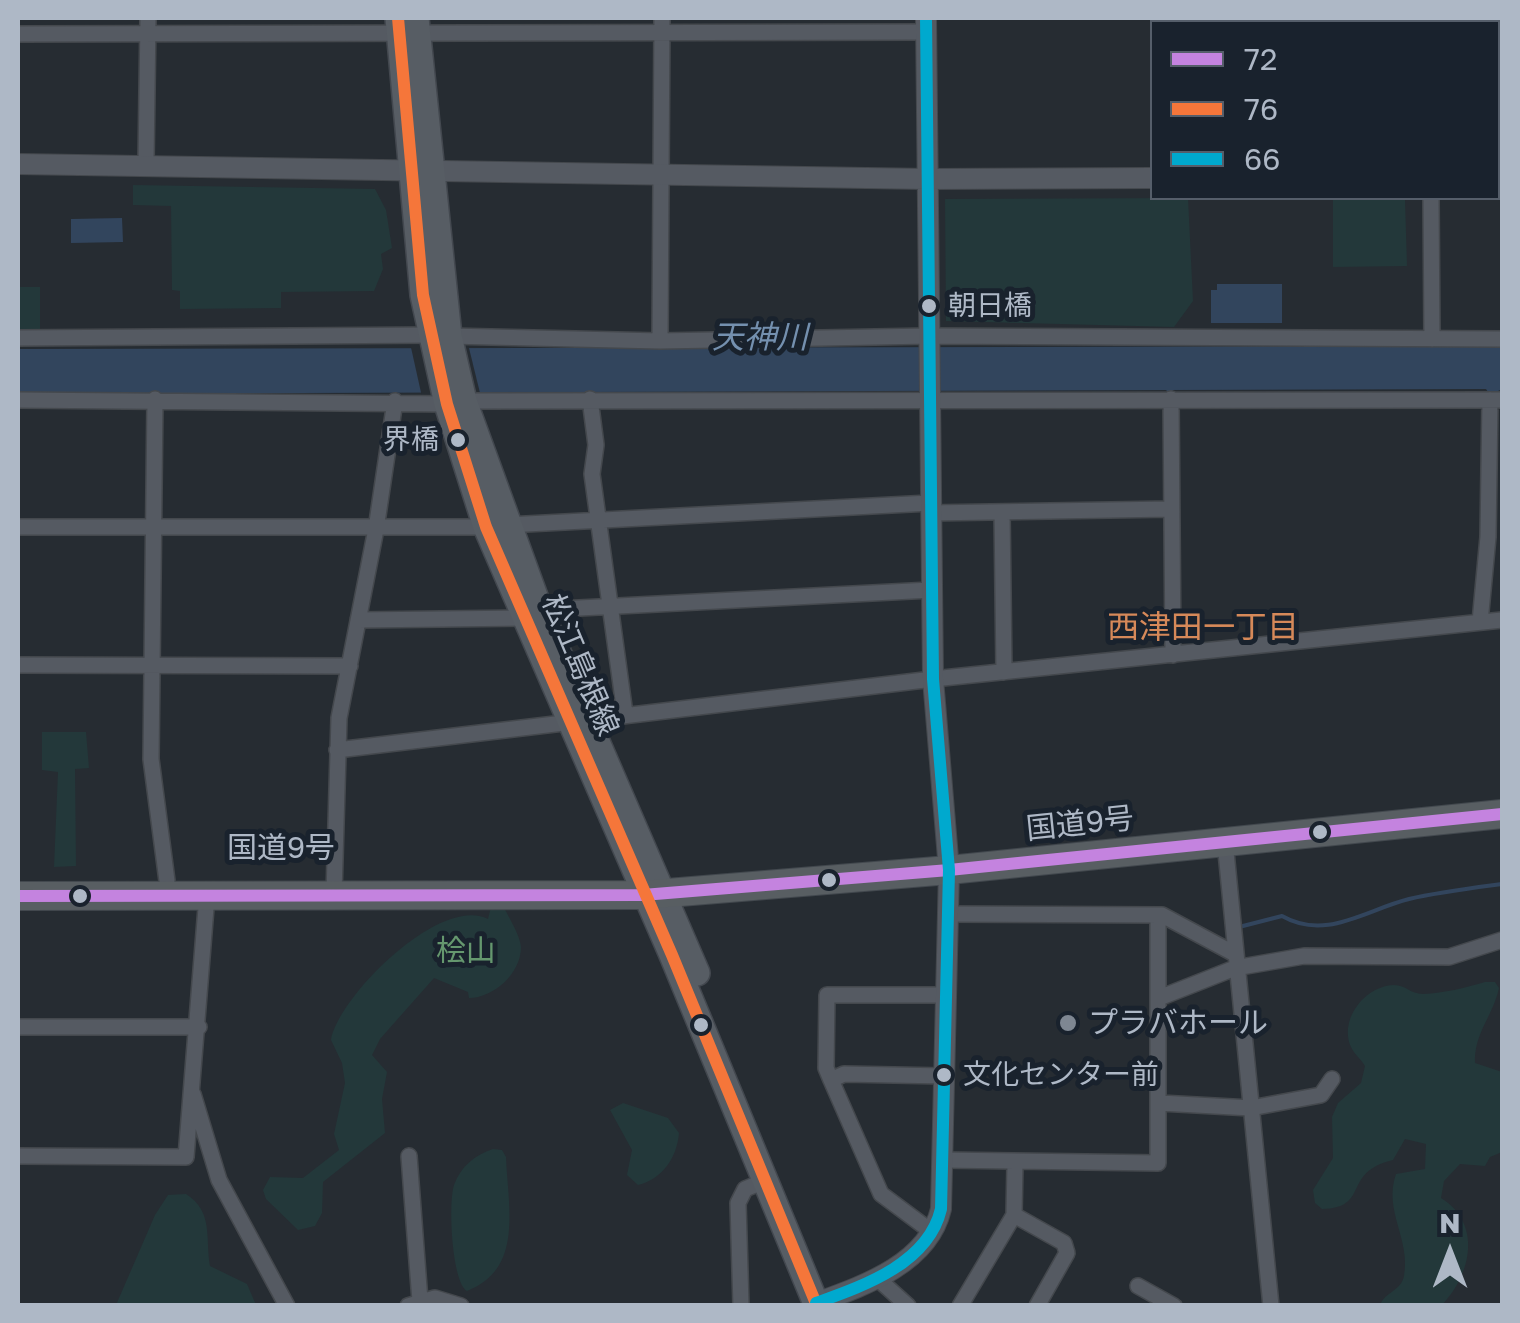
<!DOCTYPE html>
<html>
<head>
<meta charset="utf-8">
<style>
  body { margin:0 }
  #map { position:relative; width:1520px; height:1323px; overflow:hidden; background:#262c32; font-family:"Golos Text",sans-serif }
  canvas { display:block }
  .frame { position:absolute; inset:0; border:20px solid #aeb8c6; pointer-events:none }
  .legend { position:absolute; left:1150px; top:20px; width:350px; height:180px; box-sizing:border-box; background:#19222d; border:2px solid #555e6a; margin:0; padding:12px 18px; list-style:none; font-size:30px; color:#aeb8c6 }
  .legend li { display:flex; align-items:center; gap:20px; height:50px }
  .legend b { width:50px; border:2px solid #555e6a }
  .north { position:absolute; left:1400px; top:1203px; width:100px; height:100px; -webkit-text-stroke:8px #19222d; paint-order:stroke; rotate:0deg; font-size:28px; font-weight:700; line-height:40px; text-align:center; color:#aeb8c6 }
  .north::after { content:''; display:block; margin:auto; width:35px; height:45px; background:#aeb8c6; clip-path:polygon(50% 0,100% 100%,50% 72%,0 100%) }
</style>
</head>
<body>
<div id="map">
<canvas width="1520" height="1323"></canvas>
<div class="frame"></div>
<ul class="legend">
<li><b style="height:12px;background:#c483df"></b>72</li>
<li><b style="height:12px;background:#f5763a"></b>76</li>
<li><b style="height:12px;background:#00a9ce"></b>66</li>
</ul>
<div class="north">N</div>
</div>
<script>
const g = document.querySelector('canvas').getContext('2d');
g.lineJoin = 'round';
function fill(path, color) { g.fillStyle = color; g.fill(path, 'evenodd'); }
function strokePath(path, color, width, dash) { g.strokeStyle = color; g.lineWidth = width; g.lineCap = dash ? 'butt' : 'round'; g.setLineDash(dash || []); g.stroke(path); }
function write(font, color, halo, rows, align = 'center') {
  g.font = font + ' "Golos Text","Noto Sans JP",sans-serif'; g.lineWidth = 10; g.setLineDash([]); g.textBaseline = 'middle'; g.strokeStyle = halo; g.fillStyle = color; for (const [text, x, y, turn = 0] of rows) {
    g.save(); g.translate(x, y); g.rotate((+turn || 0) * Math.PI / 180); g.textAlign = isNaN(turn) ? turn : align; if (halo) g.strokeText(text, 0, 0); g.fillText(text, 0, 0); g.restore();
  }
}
fill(new Path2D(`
  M133,185L375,189L386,210L392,248L381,254L383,269L374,291L281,292V308L180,309V291L172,290L171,206L133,205Z
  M1188,198L1193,301L1174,327L946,321L945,199Z
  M1333,200H1405L1407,266L1333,267Z
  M18,287H40V332H18Z
  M42,732H86L89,768L75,769L76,866L54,867L58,772L42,770Z
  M492,903H502C507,915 520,934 521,947C521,974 493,998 469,998L468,992L434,978L380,1039L372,1055L387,1072L382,1099L385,1133L323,1182L322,1213L315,1226L298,1230L266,1199L263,1190L270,1177L303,1178L339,1150L334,1134L345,1083L342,1063L331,1040C339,996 440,895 488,919Z
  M1485,982H1495L1499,988C1493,1016 1474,1033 1475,1063L1502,1072V1152L1490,1157L1485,1166L1460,1164L1444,1181L1441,1198C1482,1223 1472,1274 1442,1305H1380C1385,1292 1401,1291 1404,1276C1411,1239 1383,1211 1396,1174L1425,1169L1426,1144L1405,1139L1393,1160C1341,1172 1371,1208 1322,1209L1315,1203L1313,1190L1333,1158L1332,1117L1338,1103L1361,1083L1365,1066C1361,1059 1354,1054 1351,1047C1339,1019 1365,986 1394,985C1406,985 1410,994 1423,994C1445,993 1464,988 1485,982Z
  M623,1103L668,1118L679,1133C677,1157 663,1179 638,1185L627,1175L632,1150L610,1110Z
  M493,1149L502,1150L506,1157C508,1208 524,1269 467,1291C452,1282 448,1204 454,1185C461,1166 475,1155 493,1149Z
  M186,1194C214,1212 205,1238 210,1266L247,1284L256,1305H116L155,1215L168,1195Z`), '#23383a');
fill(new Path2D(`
  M122,218L123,242L71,243V219Z
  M1217,284H1282V323H1211V290H1217Z
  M1502,346V389L1490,395L1486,389L1173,390L1170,394L1166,390L18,394V349Z`), '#32455d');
fill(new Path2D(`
  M410,343L468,344L481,397H422Z`), '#262c32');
strokePath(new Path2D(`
  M1239,927L1282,916C1326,941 1365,910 1409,899C1439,892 1472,888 1502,884`), '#32455d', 4);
const minor = new Path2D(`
  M1432,18V22
  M1498,32H1502
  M18,34L926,32
  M146,162L148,18
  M1431,198L1432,339
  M449,336L660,341L929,336L1502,339
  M18,338L431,335
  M660,341L662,18
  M155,399L151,759L167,881
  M590,399L596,445L592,474L625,714
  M1171,399L1173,655
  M18,400L447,404
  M464,401L1502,400
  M1002,512L1004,672
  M930,513L1170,509
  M507,525L930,503
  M18,527H486
  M540,610L931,590
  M358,620L525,618
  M1480,622L1488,537L1490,400
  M18,665L350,666
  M337,750L933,679L1502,620
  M1225,842L1271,1306
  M334,894L339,718L376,529L395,401
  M948,914L1162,915L1233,953
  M1159,998L1235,968L1304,956L1449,957L1502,940
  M18,1027H199
  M831,1080L826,1068L827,995H946
  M193,1094L219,1180L287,1306
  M1160,1103L1251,1108L1321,1095L1332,1079
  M18,1156L186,1157L207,895
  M409,1156L420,1301
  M943,1160L1158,1163V915
  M1014,1215L1064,1243L1067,1253L1037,1306
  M932,1232L881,1194L831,1080L844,1074L944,1076
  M877,1278L908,1306
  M1138,1286L1174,1306
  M408,1306L435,1298L461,1306
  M741,1306L738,1203L745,1189L767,1180
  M960,1306L1014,1215L1015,1164`);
const tertiary = new Path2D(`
  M18,164L927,179L1152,178
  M1498,180H1502
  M816,1303C863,1286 928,1264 941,1209L949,870L933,679L926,18`);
const primary = new Path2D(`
  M398,18L423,295L447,404L486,527L672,955L817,1306
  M416,18L449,336L464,401L540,610L697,973`);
const trunk = new Path2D(`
  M18,896L643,895L949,870L1502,814`);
strokePath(minor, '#44484d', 18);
strokePath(tertiary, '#44484d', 22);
strokePath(primary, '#43484f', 28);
strokePath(trunk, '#42484e', 30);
strokePath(minor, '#555a62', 15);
strokePath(tertiary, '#555a62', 20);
strokePath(primary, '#575d64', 25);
strokePath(trunk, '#585e62', 28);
strokePath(new Path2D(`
  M18,896L643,895L949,870L1502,814`), '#c483df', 12);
strokePath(new Path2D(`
  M398,18L423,295L447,404L486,527L672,955L817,1306`), '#f5763a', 12);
strokePath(new Path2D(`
  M816,1303C863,1286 928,1264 941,1209L949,870L933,679L926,18`), '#00a9ce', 12);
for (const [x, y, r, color] of [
  [929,306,9,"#aeb8c6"],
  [458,440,9,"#aeb8c6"],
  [1320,832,9,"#aeb8c6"],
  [829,880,9,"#aeb8c6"],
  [80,896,9,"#aeb8c6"],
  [1068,1023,10,"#7e8792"],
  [701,1025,9,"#aeb8c6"],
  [944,1075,9,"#aeb8c6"]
]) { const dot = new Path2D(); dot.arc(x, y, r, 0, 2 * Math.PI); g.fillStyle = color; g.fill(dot); strokePath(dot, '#19222d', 4); }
write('28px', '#aeb8c6', '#19222d', [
  ["朝日橋",948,306],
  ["界橋",439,440,"right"],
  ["文化センター前",963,1075]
], 'left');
write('30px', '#aeb8c6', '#19222d', [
  ["松江島根線",580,665,67],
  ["国道9号",1080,824,-6],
  ["国道9号",281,848]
]);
write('30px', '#65976e', '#19222d', [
  ["桧山",466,951]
]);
write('30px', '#aeb8c6', '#19222d', [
  ["プラバホール",1088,1023]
], 'left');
write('italic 32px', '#7490af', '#19222d', [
  ["天神川",760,338]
]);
write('32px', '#d68959', '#19222d', [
  ["西津田一丁目",1203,628]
]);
</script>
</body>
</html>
